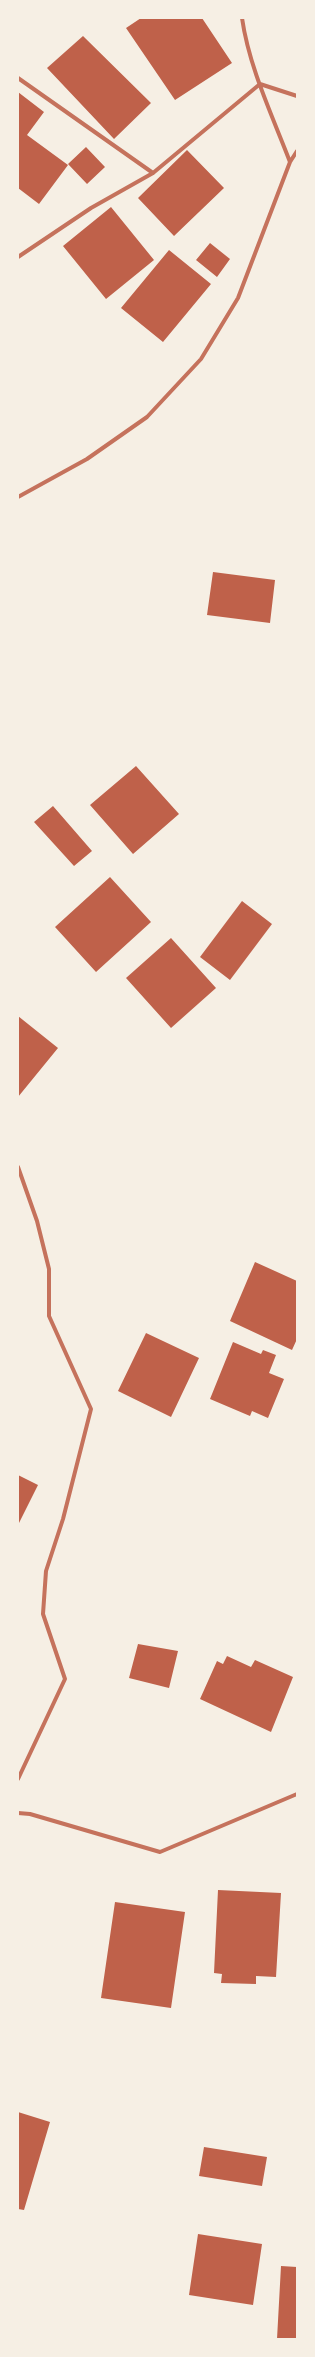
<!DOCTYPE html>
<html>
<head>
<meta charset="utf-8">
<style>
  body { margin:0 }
  #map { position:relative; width:315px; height:2357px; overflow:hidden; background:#f6efe4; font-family:Quicksand,sans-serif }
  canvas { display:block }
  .frame { position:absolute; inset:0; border:19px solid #f6efe4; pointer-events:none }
</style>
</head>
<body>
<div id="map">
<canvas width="315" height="2357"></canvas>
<div class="frame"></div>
</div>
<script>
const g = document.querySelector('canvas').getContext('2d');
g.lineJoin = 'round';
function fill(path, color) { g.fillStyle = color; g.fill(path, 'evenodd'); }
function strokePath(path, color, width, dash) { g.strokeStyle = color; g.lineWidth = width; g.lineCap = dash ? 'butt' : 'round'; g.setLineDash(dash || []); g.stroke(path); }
fill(new Path2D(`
  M141,18H202L232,63L175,100L126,28Z
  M83,36L151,103L114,139L47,68Z
  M18,92L44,112L27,135L68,165L39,204L18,188Z
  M86,147L105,167L87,184L68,164Z
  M187,150L224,188L174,236L138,198Z
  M111,207L154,260L106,299L63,246Z
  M210,243L230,259L217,277L196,260Z
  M169,250L211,284L163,342L121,308Z
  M213,572L275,580L270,623L207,615Z
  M136,766L179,814L133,854L90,805Z
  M53,806L92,851L74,866L34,822Z
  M110,877L151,922L96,972L55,927Z
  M242,901L272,924L230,980L200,957Z
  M171,938L216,988L171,1028L126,978Z
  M18,1016L58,1048L18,1097Z
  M255,1262L297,1281V1339L292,1350L230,1321Z
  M146,1333L199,1358L171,1417L118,1391Z
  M233,1342L261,1354L263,1350L276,1355L269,1373L284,1379L268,1418L252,1411L250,1416L210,1399Z
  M18,1475L38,1485L18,1525Z
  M138,1644L178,1651L169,1688L129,1678Z
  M227,1656L251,1667L255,1660L293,1677L271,1732L200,1699L217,1661L223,1664Z
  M218,1890L281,1893L276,1977L256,1976V1984L221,1983L222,1974L214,1973Z
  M115,1902L185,1912L171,2008L101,1998Z
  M18,2112L50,2122L24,2210L18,2209Z
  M204,2147L267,2157L262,2186L199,2176Z
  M198,2234L262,2244L253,2305L189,2295Z
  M281,2266L297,2267V2339H277Z`), '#bf614a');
strokePath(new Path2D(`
  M242,18C249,67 272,115 290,162
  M18,78L153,173
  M18,257L91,208L153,173L260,84L297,96
  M18,497L87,459L147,417L201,359L238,298L290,162L297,151
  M18,1167L37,1221L49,1269V1316L91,1409L63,1519L46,1571L43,1614L65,1679L18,1779
  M18,1813L30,1814L160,1852L297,1794`), '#c5725c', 4);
</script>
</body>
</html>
